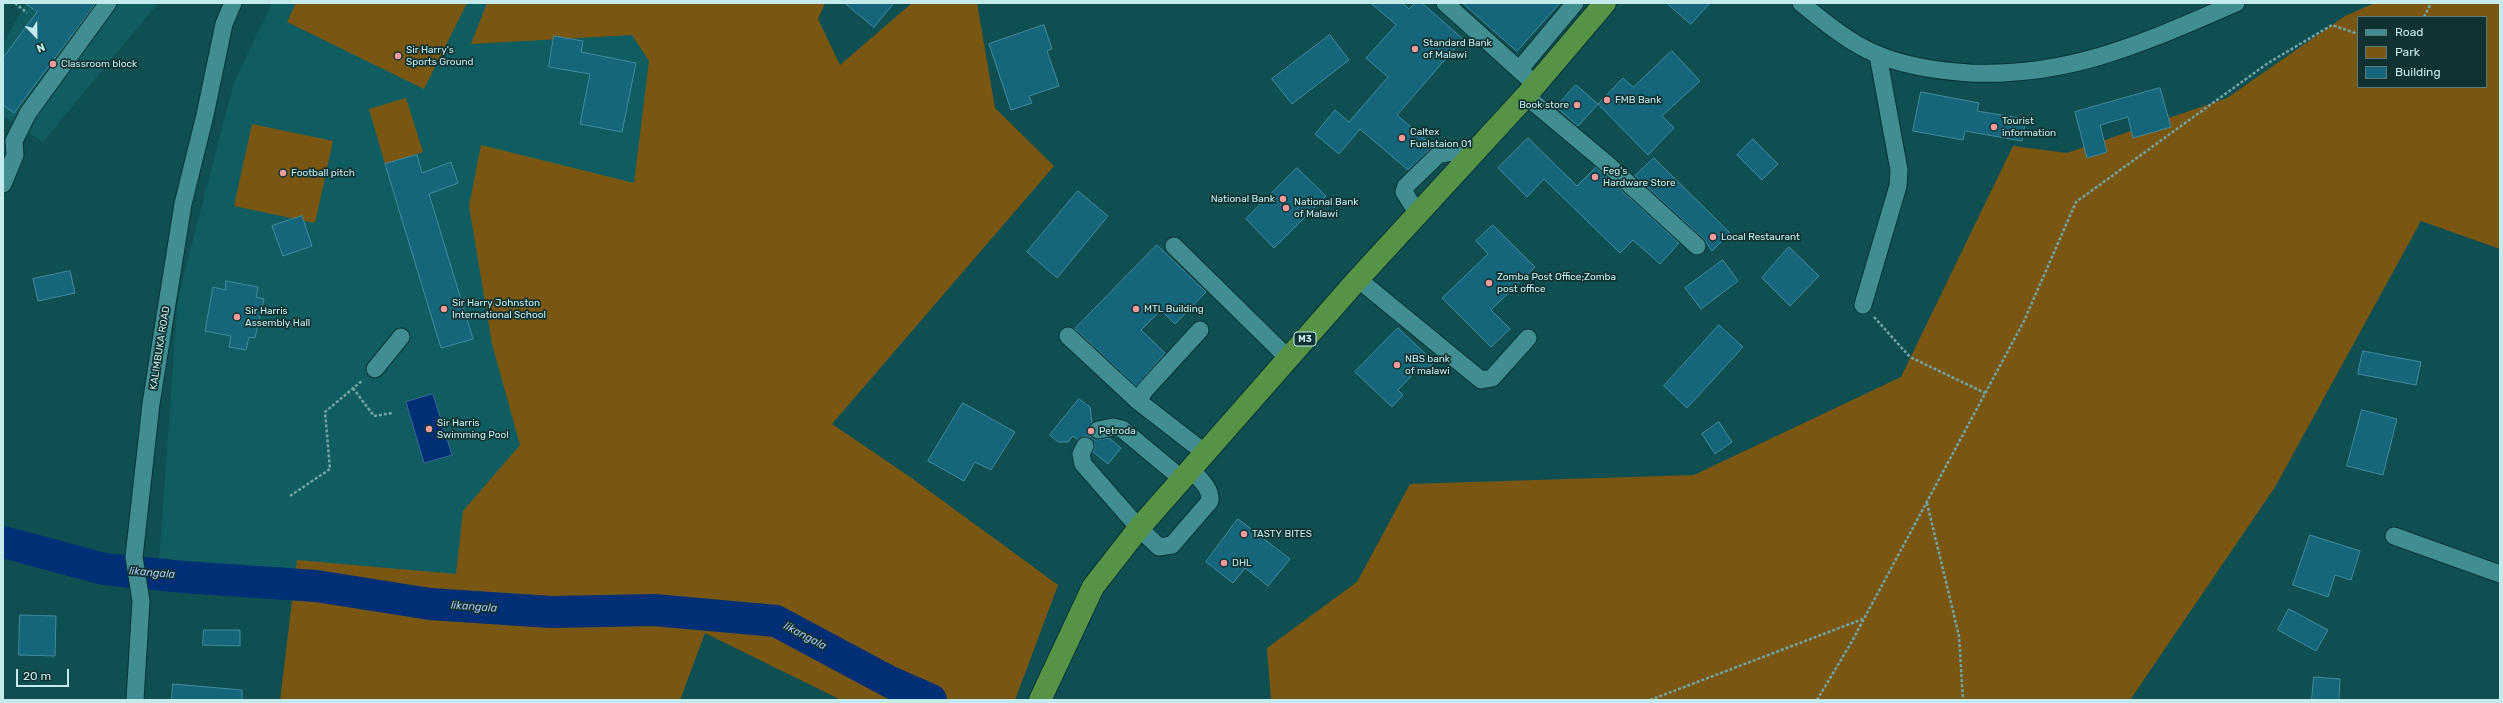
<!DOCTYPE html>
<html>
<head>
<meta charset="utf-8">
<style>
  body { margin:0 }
  #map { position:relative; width:2503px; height:703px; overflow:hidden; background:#0f4f52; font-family:Rubik,sans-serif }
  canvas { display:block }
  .frame { position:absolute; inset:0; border:4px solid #c5eaeb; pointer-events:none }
  .legend { position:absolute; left:2357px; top:16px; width:130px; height:72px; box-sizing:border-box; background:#113233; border:1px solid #597c7d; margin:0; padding:5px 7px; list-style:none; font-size:12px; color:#c5eaeb }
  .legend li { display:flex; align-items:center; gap:8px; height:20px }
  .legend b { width:20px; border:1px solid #597c7d }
  .north { position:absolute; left:16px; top:16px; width:40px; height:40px; -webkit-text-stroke:3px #113233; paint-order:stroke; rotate:158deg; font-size:11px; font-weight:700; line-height:16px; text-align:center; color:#c5eaeb }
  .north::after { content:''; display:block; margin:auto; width:14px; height:18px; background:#c5eaeb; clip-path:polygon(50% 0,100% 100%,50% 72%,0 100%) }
  .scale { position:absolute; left:16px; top:669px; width:53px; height:18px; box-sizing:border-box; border:2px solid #c5eaeb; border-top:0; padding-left:5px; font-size:12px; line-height:14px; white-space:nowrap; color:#c5eaeb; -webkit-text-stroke:3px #113233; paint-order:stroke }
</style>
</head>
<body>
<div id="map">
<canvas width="2503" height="703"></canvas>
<div class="frame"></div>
<ul class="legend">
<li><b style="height:5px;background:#408e91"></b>Road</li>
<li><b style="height:11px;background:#795712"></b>Park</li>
<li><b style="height:11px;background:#15667b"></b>Building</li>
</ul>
<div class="north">N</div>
<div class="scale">20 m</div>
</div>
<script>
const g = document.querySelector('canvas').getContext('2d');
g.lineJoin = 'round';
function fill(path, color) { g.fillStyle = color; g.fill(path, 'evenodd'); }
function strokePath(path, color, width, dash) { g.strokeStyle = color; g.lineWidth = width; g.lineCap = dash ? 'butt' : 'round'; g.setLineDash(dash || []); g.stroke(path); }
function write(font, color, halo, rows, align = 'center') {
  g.font = font + ' Rubik,sans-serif'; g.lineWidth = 3.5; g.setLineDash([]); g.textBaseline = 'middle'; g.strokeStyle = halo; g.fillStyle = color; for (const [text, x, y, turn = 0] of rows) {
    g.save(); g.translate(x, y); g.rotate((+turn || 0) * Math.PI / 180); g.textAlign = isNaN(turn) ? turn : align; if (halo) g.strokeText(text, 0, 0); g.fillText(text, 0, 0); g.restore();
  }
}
fill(new Path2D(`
  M26,3H158L43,142L3,116V44Z
  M272,3H756L600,601L435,589L159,561L178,298L234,82Z`), '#0f5d60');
fill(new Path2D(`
  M296,3H467L424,89L287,22Z
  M487,3H825L818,19L840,65L912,3H977L995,108L1054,166L832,424L913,479L1058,585L1015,700H841L705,633L680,700H280L297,560L456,574L463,511L520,445L492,344L469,206L481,145L634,183L649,61L632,35L471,44Z
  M2375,3H2500V249L2421,221L2275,487L2130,700H1271L1267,648L1357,582L1410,484L1694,475L1901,377L2013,146L2067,153L2227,98L2345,16ZM2358,17H2486V87H2358Z
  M406,98L423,152L385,164L369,109Z
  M252,124L333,141L315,223L234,206Z`), '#795712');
const water = new Path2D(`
  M433,394L452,455L424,463L406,402Z`);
fill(water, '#002f76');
strokePath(water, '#3b6799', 1);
strokePath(new Path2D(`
  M3,542L104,569L184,577L316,586L430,604L551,612L654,610L776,621L890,682L931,700`), '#002f76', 32);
const building = new Path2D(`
  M25,3H96L14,113L3,105V58L37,12Z
  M845,3H894L874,27Z
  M1371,3H1402L1409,9L1415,3H1422L1463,39L1397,115L1433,146L1408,170L1360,129L1339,154L1315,134L1335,110L1349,122L1388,77L1366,58L1396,25Z
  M1463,3H1560L1517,51Z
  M1667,3H1710L1691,24Z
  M1044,25L1052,49L1047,51L1059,86L1029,96L1032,103L1011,110L989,44Z
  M1330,35L1349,60L1292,104L1272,79Z
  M554,36L583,41L581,52L636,63L622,132L580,124L590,74L549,67Z
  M1672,51L1700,81L1662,116L1674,128L1648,155L1598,104L1623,78L1633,87Z
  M1576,85L1598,104L1578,126L1556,107Z
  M2160,88L2171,127L2133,138L2128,117L2100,125L2107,152L2087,158L2075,112Z
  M1921,92L1979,103L1977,111L2026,119L2022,141L1965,131L1963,140L1913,131Z
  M1528,138L1577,186L1596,167L1679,243L1660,264L1633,240L1620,253L1544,179L1527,197L1498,168Z
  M1753,139L1778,164L1762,180L1737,155Z
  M417,155L422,173L451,162L458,183L429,194L473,339L441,348L385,164Z
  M1654,158L1730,233L1712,251L1704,239L1635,176Z
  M1297,168L1326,196L1274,248L1246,219Z
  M1078,191L1108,216L1057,278L1027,252Z
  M302,216L312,246L283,256L272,226Z
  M1493,225L1535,267L1491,310L1510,329L1491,347L1442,298L1488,254L1476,241Z
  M1157,245L1206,292L1175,324L1161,310L1141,330L1165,353L1136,386L1075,329Z
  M1789,247L1819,276L1790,306L1762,278Z
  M1723,260L1738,281L1701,309L1685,288Z
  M70,271L75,293L38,301L33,279Z
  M226,281L258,287L256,297L264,299L255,338L249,337L246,350L229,347L231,336L205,331L213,287L225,290Z
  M1719,325L1743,347L1687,408L1664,386Z
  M1398,328L1434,362L1424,372L1420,367L1398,390L1403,395L1392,407L1355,372Z
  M2363,351L2421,362L2416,385L2358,374Z
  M1079,399L1090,407L1092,422L1088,432L1090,436L1095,440L1109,438L1121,448L1108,464L1093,452L1095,445L1089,437L1084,436L1078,440L1073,436L1068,442H1058L1050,435Z
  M963,403L1015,432L991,470L975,462L964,481L928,461Z
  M2362,410L2397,419L2383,475L2347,466Z
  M1719,422L1732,442L1715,454L1702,434Z
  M1238,519L1290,559L1268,586L1245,568L1233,583L1206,562Z
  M2310,535L2360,551L2351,580L2335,575L2328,597L2293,585Z
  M2289,609L2328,630L2316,651L2278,630Z
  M20,615L56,616L55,656L19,655Z
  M204,630H240V646L203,645Z
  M2314,677L2340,679L2339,700H2312Z
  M173,684L242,690V700H172Z`);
fill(building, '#15667b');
strokePath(building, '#448a9e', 1);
const minor = new Path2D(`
  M1445,3L1536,85
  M1801,3C1823,21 1852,45 1879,55C1908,67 1939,71 1970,73C2072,77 2145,42 2236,3
  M1519,70L1575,3
  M1526,96L1606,163L1697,246
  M3,184L15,155L14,141L28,113L108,3
  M1418,214L1404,192L1406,186L1438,155L1452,152L1470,159
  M1174,246L1288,358
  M1358,279L1481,380L1492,378L1528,338
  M1863,305L1898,186L1899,170L1878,55
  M1068,336L1138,401L1205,453
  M375,369L401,337
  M1138,401L1145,390L1200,330
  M1098,430L1113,427L1122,429L1182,479
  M1085,446L1081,454L1083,464L1139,528L1159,547L1172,545L1210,501C1211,487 1199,479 1191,469
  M2394,536L2500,574
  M135,700L141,601L134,557L151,404L183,204L205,115L224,24L233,3`);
const highway = new Path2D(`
  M1040,700L1093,587L1139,528L1358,279L1526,96L1605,3`);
strokePath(minor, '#063335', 19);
strokePath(highway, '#063335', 24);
strokePath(new Path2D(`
  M15,3L27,13
  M2424,17L2431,3
  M1874,317L1910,357L1985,393
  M353,388L374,416L392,413
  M290,496L330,469L325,412L363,380
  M1927,503L1959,636L1963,700
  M1650,700L1863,619
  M1817,700L1851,643L2024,321L2076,202L2268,63L2332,25L2358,34`), '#72a4a5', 2.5, [3, 2]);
strokePath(minor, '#408e91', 17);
strokePath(highway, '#569346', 22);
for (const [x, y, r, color] of [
  [1415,49,4,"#f59b9c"],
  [398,56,4,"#f59b9c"],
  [53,64,4,"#f59b9c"],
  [1607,100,4,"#f59b9c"],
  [1577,105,4,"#f59b9c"],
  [1994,127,4,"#f59b9c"],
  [1402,138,4,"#f59b9c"],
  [283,173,4,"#f59b9c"],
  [1595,177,4,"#f59b9c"],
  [1283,199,4,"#f59b9c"],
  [1286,208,4,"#f59b9c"],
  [1713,237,4,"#f59b9c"],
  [1489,283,4,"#f59b9c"],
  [444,309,4,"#f59b9c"],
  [1136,309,4,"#f59b9c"],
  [237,317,4,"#f59b9c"],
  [1397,365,4,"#f59b9c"],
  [429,429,4,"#f59b9c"],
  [1091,431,4,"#f59b9c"],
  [1244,534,4,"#f59b9c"],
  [1224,563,4,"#f59b9c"]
]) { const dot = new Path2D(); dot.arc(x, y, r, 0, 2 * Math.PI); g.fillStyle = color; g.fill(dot); strokePath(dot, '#113233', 1.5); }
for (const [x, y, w] of [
  [1305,339,22]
]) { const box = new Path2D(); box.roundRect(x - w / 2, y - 7, w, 14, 3); g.fillStyle = '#113233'; g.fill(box); strokePath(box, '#c5eaeb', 1); }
write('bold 9px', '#c5eaeb', null, [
  ["M3",1305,339]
]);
write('10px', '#c5eaeb', '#113233', [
  ["Standard Bank",1423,43],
  ["of Malawi",1423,55],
  ["Sir Harry's",406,50],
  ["Sports Ground",406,62],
  ["Classroom block",61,64],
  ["FMB Bank",1615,100],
  ["Book store",1569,105,"right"],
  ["Tourist",2002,121],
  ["information",2002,133],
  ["Caltex",1410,132],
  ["Fuelstaion 01",1410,144],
  ["Feg's",1603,171],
  ["Hardware Store",1603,183],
  ["Football pitch",291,173],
  ["National Bank",1275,199,"right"],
  ["National Bank",1294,202],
  ["of Malawi",1294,214],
  ["Local Restaurant",1721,237],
  ["Zomba Post Office;Zomba",1497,277],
  ["post office",1497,289],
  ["Sir Harry Johnston",452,303],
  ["International School",452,315],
  ["MTL Building",1144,309],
  ["Sir Harris",245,311],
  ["Assembly Hall",245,323],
  ["NBS bank",1405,359],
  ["of malawi",1405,371],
  ["Sir Harris",437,423],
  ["Swimming Pool",437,435],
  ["Petroda",1099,431],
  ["TASTY BITES",1252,534],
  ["DHL",1232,563]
], 'left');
write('10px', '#c5eaeb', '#113233', [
  ["KALIMBUKA ROAD",160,348,-81]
]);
write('italic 11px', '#acc6ef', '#113233', [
  ["likangala",152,573,5],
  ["likangala",474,607,4],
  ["likangala",805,636,28]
]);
</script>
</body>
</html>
